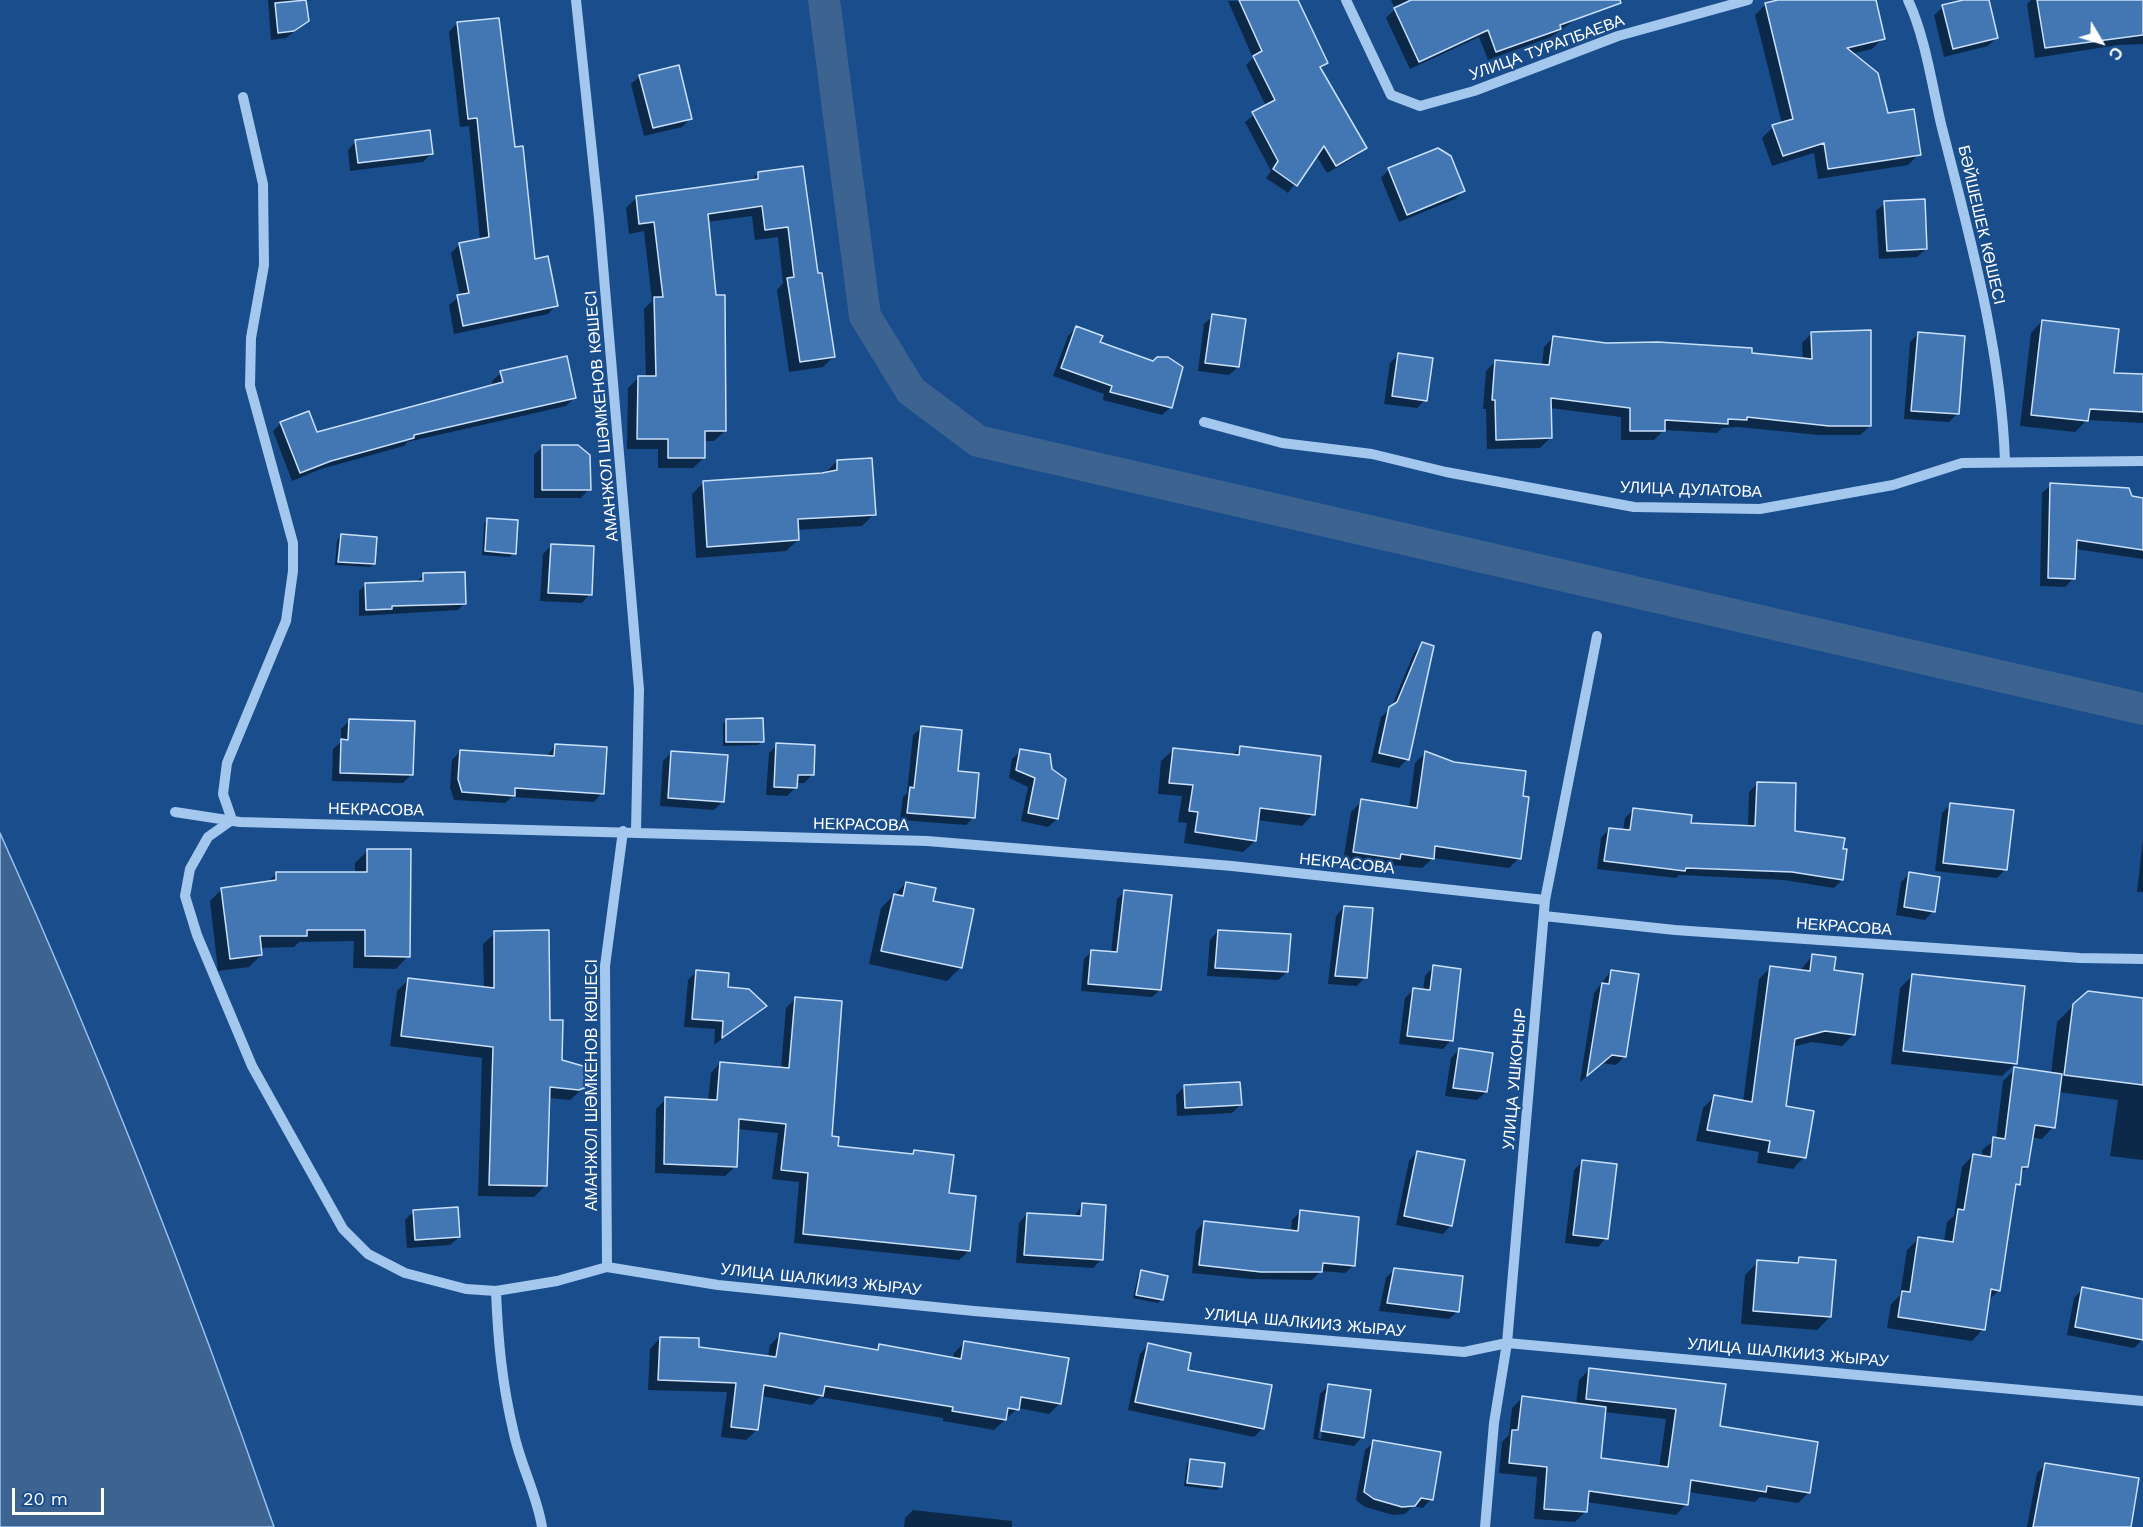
<!DOCTYPE html>
<html>
<head>
<meta charset="utf-8">
<style>
  body { margin:0 }
  #map { position:relative; width:2143px; height:1527px; overflow:hidden; background:#194d8c; font-family:"Work Sans",sans-serif }
  canvas { display:block }
  .north { position:absolute; left:2071px; top:12px; width:60px; height:60px; -webkit-text-stroke:4px #194d8c; paint-order:stroke; rotate:128deg; font-size:16px; font-weight:700; line-height:24px; text-align:center; color:#fff }
  .north::after { content:''; display:block; margin:auto; width:21px; height:27px; background:#fff; clip-path:polygon(50% 0,100% 100%,50% 72%,0 100%) }
  .scale { position:absolute; left:12px; top:1488px; width:92px; height:27px; box-sizing:border-box; border:3px solid #fff; border-top:0; padding-left:8px; font-size:18px; line-height:21px; white-space:nowrap; color:#fff; -webkit-text-stroke:4px #194d8c; paint-order:stroke }
</style>
</head>
<body>
<div id="map">
<canvas width="2143" height="1527"></canvas>
<div class="north">С</div>
<div class="scale">20 m</div>
</div>
<script>
const g = document.querySelector('canvas').getContext('2d');
g.lineJoin = 'round';
function fill(path, color) { g.fillStyle = color; g.fill(path, 'evenodd'); }
function strokePath(path, color, width, dash) { g.strokeStyle = color; g.lineWidth = width; g.lineCap = dash ? 'butt' : 'round'; g.setLineDash(dash || []); g.stroke(path); }
function write(font, color, halo, rows, align = 'center') {
  g.font = font + ' "Work Sans",sans-serif'; g.lineWidth = 4.5; g.setLineDash([]); g.textBaseline = 'middle'; g.strokeStyle = halo; g.fillStyle = color; for (const [text, x, y, turn = 0] of rows) {
    g.save(); g.translate(x, y); g.rotate((+turn || 0) * Math.PI / 180); g.textAlign = isNaN(turn) ? turn : align; if (halo) g.strokeText(text, 0, 0); g.fillText(text, 0, 0); g.restore();
  }
}
const water = new Path2D(`
  M0,833C102,1059 193,1293 274,1527H0Z`);
fill(water, '#3d6391');
strokePath(water, '#97c2f0', 1.5);
fill(new Path2D(`
  M268,0H314L305,1L307,21L299,28L286,38L271,40Z
  M1298,0L1327,63L1320,70L1365,148L1357,156L1327,173L1316,155L1288,193L1266,178L1271,171L1245,122L1266,106L1246,65L1253,58L1228,1Z
  M1391,0H1574L1579,17L1551,37L1488,60L1479,37L1410,69L1386,18L1395,9Z
  M1784,0H1874L1883,38L1872,49L1852,54L1887,115L1919,154L1908,165L1818,179L1814,153L1772,166L1762,138L1773,127L1782,124L1755,15L1765,5Z
  M1969,0H1987L1996,38L1988,46L1944,57L1934,15L1943,7Z
  M2031,0H2143V44L2118,45L2035,58L2027,4Z
  M457,23L514,149L533,261L556,305L548,314L454,334L449,305L460,296L451,253L460,244L480,240L469,126L460,127L449,32Z
  M640,76L691,118L682,127L644,136L631,84Z
  M356,141L432,153L423,162L350,171L348,150Z
  M1389,169L1463,191L1455,199L1399,222L1381,178Z
  M758,174L817,275L834,356L823,367L789,372L777,290L783,283L778,237L755,240L752,216L707,222L715,296H723L725,431L714,441H704V458L693,468H658V449H627L628,388L638,378H646L644,309L652,301L644,231L629,234L626,208L636,198L750,181Z
  M1885,203L1926,249L1917,257L1879,259L1876,211Z
  M1213,316L1238,367L1229,375L1198,371L1204,324Z
  M2042,321L2113,374L2143,376V423L2087,420L2075,432L2020,426L2031,333Z
  M1076,328L1098,343L1171,407L1162,415L1103,400L1104,394L1053,376L1068,336Z
  M1812,333L1870,426L1860,435H1819L1738,427L1722,428L1717,433L1664,430L1654,440H1621V417L1550,408V438L1540,448L1487,449L1486,409H1483L1486,371L1496,361L1542,365L1544,347L1554,337L1606,344L1803,359L1802,343Z
  M1918,334L1957,414L1949,422L1904,419L1910,342Z
  M1399,354L1425,400L1417,408L1384,404L1390,363Z
  M501,373L575,397L566,406L407,442L404,446L321,469L292,481L273,431L281,423L316,434L493,386L492,381Z
  M542,447L589,489L581,498H534V455Z
  M837,461L874,514L862,526L797,530L798,540L786,551L696,558L692,494L704,482L826,472Z
  M2051,485L2143,499V559L2075,549L2074,578L2065,587L2040,586L2042,493Z
  M488,520L514,553L510,557L482,555L484,524Z
  M341,536L374,564L370,567L335,565L337,540Z
  M551,546L590,594L582,603L540,601L543,554Z
  M424,575L465,603L458,610L359,616V591L366,584L417,581Z
  M1422,644L1407,759L1399,768L1371,762L1381,717L1391,708L1414,653Z
  M727,720L762,741L758,745L723,746V724Z
  M349,721L412,774L403,783L332,781L333,749L341,742V729Z
  M921,728L956,772L974,817L966,825L900,820L903,797L907,793L913,735Z
  M777,745L812,775L804,783H796V787L787,796L766,795L769,753Z
  M555,746L602,793L594,802L512,797L505,803L454,800L450,788L452,760L460,752L546,757Z
  M1240,748L1313,814L1302,826L1257,820L1255,841L1243,852L1184,843L1187,823L1178,822L1182,796L1158,794L1161,761L1173,750L1232,756Z
  M1021,751L1057,819L1048,827L1021,821L1028,787L1009,778L1012,759Z
  M672,752L723,801L714,810L660,806L663,761Z
  M1425,753L1521,798L1519,858L1509,868L1433,858L1422,868L1392,865L1388,869L1343,862L1351,812L1362,801L1409,808L1415,763Z
  M1757,784L1793,832L1842,880L1834,888L1784,880L1679,875L1676,878L1597,869L1601,838L1609,829L1623,831L1625,818L1633,810L1689,824L1748,827L1749,792Z
  M1950,805L2006,869L1997,878L1935,871L1942,813Z
  M2143,839V892H2137Z
  M368,850L408,956L396,969L353,968L354,941L299,942L294,947L260,948L261,955L249,967L218,971L210,901L222,889L268,882L276,874L355,873V863Z
  M1909,874L1933,911L1925,920L1896,915L1901,882Z
  M906,883L931,902L972,911L960,968L947,981L869,964L881,908Z
  M1125,891L1160,990L1152,997L1081,991L1084,959L1092,951L1111,953L1117,899Z
  M1344,907L1365,977L1357,986L1328,984L1336,916Z
  M1218,931L1287,972L1278,980L1207,976L1210,940Z
  M495,933L549,1021L560,1062L587,1085L570,1100L548,1098L546,1185L534,1197L478,1196L482,1058L390,1046L397,991L409,979L484,988L483,944Z
  M1812,956L1832,971L1853,1035L1842,1046L1812,1042L1792,1047L1785,1107L1804,1157L1793,1169L1757,1163L1759,1152L1696,1141L1703,1108L1714,1097L1743,1102L1759,979L1771,967L1800,971Z
  M1433,967L1451,1040L1443,1049L1399,1044L1405,998L1413,990L1423,991L1425,976Z
  M697,971L726,989L764,1006L714,1045L715,1029L684,1027L688,980Z
  M1611,971L1625,1056L1616,1065L1602,1063L1580,1082L1594,993Z
  M1913,975L2016,1063L2002,1076L1891,1064L1900,988Z
  M795,999L830,1138L837,1147L911,1155L914,1152L969,1251L959,1260L794,1243L799,1182L772,1179L778,1133L737,1129L735,1167L725,1176L655,1173L656,1109L666,1099L708,1101L711,1073L720,1063L781,1069L786,1008Z
  M2143,1000V1160L2110,1156L2118,1100L2058,1092L2053,1127L2042,1139L2031,1137L2027,1167L2020,1174L2018,1184L2014,1189L1999,1290L1987,1302L1983,1329L1972,1341L1887,1328L1891,1304L1900,1295L1907,1250L1918,1239L1944,1242L1947,1222L1954,1216L1962,1167L1973,1155L1982,1157V1150L1996,1139L2003,1081L2015,1069L2051,1074L2057,1022L2074,1005Z
  M1459,1049L1486,1092L1477,1100L1445,1096L1451,1058Z
  M1185,1086L1240,1105L1232,1113L1177,1116L1176,1095Z
  M1417,1152L1451,1225L1443,1234L1396,1225L1409,1161Z
  M1583,1161L1606,1238L1598,1247L1565,1243L1574,1170Z
  M1082,1205L1102,1259L1093,1268L1016,1263L1019,1223L1027,1214L1074,1217Z
  M414,1211L459,1237L450,1245L407,1248L405,1220Z
  M1301,1211L1354,1265L1345,1273L1321,1271L1312,1280L1251,1279L1192,1273L1196,1231L1204,1222L1291,1231L1292,1220Z
  M1799,1258L1830,1317L1817,1330L1741,1324L1745,1275L1758,1262L1793,1265Z
  M1394,1270L1458,1311L1449,1319L1379,1311L1386,1278Z
  M1142,1272L1161,1300L1158,1303L1133,1298L1138,1276Z
  M2083,1289L2143,1300V1339L2134,1348L2067,1335L2074,1298Z
  M780,1335L874,1351L879,1346L953,1359L954,1353L965,1342L1060,1403L1049,1414L1018,1408L994,1430L943,1421V1418L820,1397L812,1405L761,1396L757,1430L746,1440L721,1437L727,1392L648,1390L650,1349L660,1338L697,1349L768,1357L770,1345Z
  M1148,1345L1186,1371L1263,1428L1254,1437L1128,1410L1140,1354Z
  M1590,1369L1719,1427L1809,1492L1798,1503L1760,1497L1755,1502L1688,1492L1686,1504L1676,1515L1586,1502L1585,1512L1575,1522L1534,1519L1537,1477L1499,1473L1502,1442L1509,1435L1512,1408L1522,1398L1576,1405L1579,1380ZM1604,1412L1666,1419L1659,1468L1600,1459Z
  M1329,1385L1362,1437L1354,1446L1313,1439L1320,1394ZM1325,1393H1328L1321,1439L1318,1438Z
  M1374,1442L1431,1499L1423,1508L1413,1506L1405,1514L1393,1515L1365,1507L1356,1500L1365,1450Z
  M1190,1460L1221,1486L1217,1490L1184,1486L1187,1464Z
  M2046,1464L2129,1527H2027L2037,1473Z
  M913,1510L1012,1521V1527H904L905,1518Z`), '#0007');
strokePath(new Path2D(`
  M824,0L865,316L911,391L978,441L2143,709`), '#3d6391', 32);
const building = new Path2D(`
  M306,0L309,21L294,31L278,33L275,3Z
  M1239,0H1298L1328,63L1320,67L1367,148L1336,166L1324,146L1297,186L1273,169L1278,161L1252,112L1275,100L1253,56L1262,51Z
  M1411,0H1620L1621,3L1560,25L1561,29L1496,52L1488,30L1419,62L1394,8Z
  M1778,0H1876L1885,39L1847,48L1878,73L1888,113L1914,109L1921,155L1828,169L1824,143L1783,156L1772,125L1793,119L1765,3Z
  M1963,0H1989L1998,38L1953,49L1942,5Z
  M2037,0H2143V35L2045,48Z
  M499,18L515,147L523,146L535,259L548,256L558,306L463,326L457,295L469,293L459,243L489,237L477,118L468,119L457,22Z
  M679,65L692,119L653,128L639,75Z
  M430,130L433,154L358,163L355,140Z
  M1438,148L1451,156L1465,191L1407,215L1388,168Z
  M803,166L818,273H822L835,357L800,362L787,278L794,277L788,227L765,230L762,206L708,214L716,295H725L726,431H705V458H668V439H637L638,376H656L654,297H663L654,222L639,224L636,196L758,179V172Z
  M1925,199L1927,249L1887,251L1884,201Z
  M1212,314L1246,319L1239,367L1205,363Z
  M2042,320L2119,329L2114,373L2143,374V412L2090,409L2088,421L2031,415Z
  M1076,326L1103,336L1100,342L1153,361L1157,357H1168L1183,367L1172,408L1110,392L1112,386L1061,368Z
  M1871,330V426H1829L1747,417V420L1728,419V424L1665,420V431H1630V408L1551,398L1552,438L1496,440L1495,400H1492L1495,360L1549,365L1553,336L1606,343L1658,342L1752,348V353L1812,359L1811,332Z
  M1918,332L1965,336L1959,414L1911,411Z
  M1398,353L1433,358L1427,401L1392,396Z
  M567,356L576,398L414,435V438L331,461L300,473L280,422L309,411L317,432L503,382L500,371Z
  M542,445H578L590,455L591,490H542Z
  M872,458L876,515L798,519L799,540L707,547L703,481L822,473L837,470V460Z
  M2050,483L2129,488L2132,496L2143,498V550L2077,540L2075,579L2048,578Z
  M487,518L518,520L516,554L485,551Z
  M341,534L377,537L375,564L338,562Z
  M551,544L594,546L592,595L548,593Z
  M465,572L466,604L392,606V609L366,610L365,583L423,581V573Z
  M1422,642L1434,646L1409,760L1379,753L1389,707L1397,702Z
  M763,718L764,742H726V719Z
  M349,719L415,721L413,775L340,773L341,739L348,740Z
  M921,726L962,730L958,771L979,773L975,818L907,813L910,787L914,788Z
  M776,743L815,745L814,775H798L797,788L774,787Z
  M555,744L607,747L604,794L515,788V796L462,792L458,779L460,750L554,756Z
  M1240,746L1321,756L1315,815L1260,808L1256,841L1195,832L1198,812L1189,811L1193,785L1169,783L1173,748L1239,755Z
  M1020,749L1050,754L1052,769L1066,779L1058,819L1028,813L1035,778L1016,770Z
  M671,751L728,755L724,802L668,798Z
  M1425,751L1454,762L1526,771L1523,796L1529,797L1521,859L1435,846L1434,859L1401,854L1400,859L1353,852L1361,799L1417,808Z
  M1757,782L1796,783L1795,831L1845,838L1843,849H1847L1843,880L1792,872L1686,868L1685,871L1604,861L1609,828L1630,830L1633,808L1692,815L1691,823L1755,826Z
  M1950,803L2014,810L2007,870L1943,863Z
  M367,849H411L410,957L365,956V930H307V936H260L262,955L230,959L221,888L276,880V872H367Z
  M1909,872L1940,877L1935,912L1904,907Z
  M906,882L936,888L933,901L974,909L962,968L881,951L894,894L903,896Z
  M1124,890L1172,895L1161,990L1088,984L1091,950L1117,952Z
  M1344,906L1373,908L1367,978L1335,976Z
  M549,930L550,1020H563L562,1060L583,1066L590,1073V1080L589,1086L579,1090L550,1087L547,1186L489,1185L493,1047L401,1036L408,978L494,988V931Z
  M1218,930L1291,934L1288,972L1215,968Z
  M1812,954L1836,957L1834,970L1863,974L1855,1035L1825,1031L1795,1039L1786,1106L1814,1111L1806,1158L1768,1152L1770,1141L1707,1130L1714,1095L1752,1102L1770,966L1810,971Z
  M1433,965L1461,969L1453,1041L1407,1036L1413,988L1430,990Z
  M696,970L729,973L728,987L749,989L767,1006L722,1038L723,1021L692,1019Z
  M1611,970L1639,974L1626,1057L1612,1055L1587,1076L1602,983L1609,984Z
  M1912,974L2025,986L2017,1064L1903,1051Z
  M2088,991L2143,998V1085L2064,1075L2073,1004Z
  M795,997L842,1001L832,1136L839,1137L838,1146L913,1154L914,1150L954,1155L949,1193L976,1196L970,1251L803,1234L808,1173L781,1170L786,1124L739,1119L737,1167L664,1164L665,1097L717,1100L720,1062L789,1068Z
  M1459,1048L1493,1053L1487,1092L1453,1088Z
  M2014,1067L2062,1074L2055,1128L2035,1125L2028,1167H2022L2020,1185L2016,1184L2000,1291L1991,1289L1985,1330L1898,1317L1902,1291L1910,1292L1918,1237L1953,1242L1958,1209L1964,1210L1973,1154L1991,1157L1993,1137L2005,1139Z
  M1240,1082L1242,1105L1185,1108L1184,1085Z
  M1417,1151L1465,1160L1452,1226L1404,1216Z
  M1582,1160L1617,1164L1608,1239L1573,1235Z
  M1082,1203L1106,1205L1103,1260L1024,1255L1027,1213L1081,1216Z
  M458,1207L460,1237L415,1240L413,1210Z
  M1300,1210L1359,1217L1355,1266L1323,1263L1322,1272H1261L1199,1265L1204,1221L1298,1231Z
  M1799,1257L1836,1260L1831,1317L1753,1311L1757,1260L1798,1263Z
  M1394,1268L1463,1276L1459,1312L1387,1303Z
  M1141,1270L1168,1276L1163,1300L1136,1295Z
  M2082,1287L2143,1299V1340L2075,1327Z
  M780,1333L878,1350L879,1344L961,1359L964,1341L1069,1358L1061,1404L1021,1397L1019,1410L1008,1408L1006,1420L952,1411L953,1407L825,1386L823,1396L764,1385L758,1430L731,1427L736,1383L658,1380L660,1337L699,1338V1347L776,1357Z
  M1148,1343L1191,1353L1188,1370L1272,1385L1264,1429L1135,1402Z
  M1589,1368L1726,1384L1720,1426L1818,1442L1810,1493L1767,1486L1766,1492L1691,1480L1688,1505L1589,1491L1587,1512L1544,1509L1547,1467L1509,1463L1512,1430H1518L1522,1396L1606,1407L1601,1458L1668,1467L1676,1409L1586,1399Z
  M1328,1384L1371,1390L1364,1438L1321,1431Z
  M1373,1440L1441,1452L1433,1500L1421,1498L1415,1506L1402,1507L1374,1499L1364,1492Z
  M1190,1459L1225,1463L1222,1487L1187,1483Z
  M2045,1463L2139,1478L2131,1527H2033Z`);
fill(building, '#4277b4');
strokePath(building, '#cae0fa', 1.5);
strokePath(new Path2D(`
  M576,0L599,218L639,689L636,831
  M1346,0L1391,95L1420,106L1474,91L1618,36L1748,0
  M1908,0C1925,36 1932,85 1941,124C1969,234 2001,347 2005,461
  M243,97L263,184L264,265L251,338L250,386L293,543V571L286,621L227,763L223,794L232,820L208,837L190,869L185,896L197,935L252,1066L343,1229L368,1254L405,1273L466,1289L496,1291L557,1281L607,1267L718,1285L974,1311L1464,1352L1507,1343L2143,1401
  M1204,422L1282,443L1372,454L1446,472L1634,507L1760,509L1893,485L1962,463L2143,461
  M175,812L240,822L927,841L1232,866L1545,900
  M1544,916L1675,930L2080,958L2143,959
  M607,1267L605,966L623,831
  M496,1291C498,1341 502,1384 514,1434C521,1466 537,1495 542,1527
  M1485,1527L1494,1423L1507,1343L1545,900L1597,636`), '#a4c7ee', 10);
write('16px', '#fff', '#194d8c', [
  ["УЛИЦА ТУРАПБАЕВА",1547,48,-20],
  ["БӘЙШЕШЕК КӨШЕСІ",1981,225,77],
  ["АМАНЖОЛ ШӘМКЕНОВ КӨШЕСІ",602,416,-95],
  ["УЛИЦА ДУЛАТОВА",1691,490,2],
  ["НЕКРАСОВА",376,810,1],
  ["НЕКРАСОВА",861,825,1],
  ["НЕКРАСОВА",1347,864,6],
  ["НЕКРАСОВА",1844,927,4],
  ["УЛИЦА УШКОНЫР",1515,1079,-85],
  ["АМАНЖОЛ ШӘМКЕНОВ КӨШЕСІ",592,1085,-90],
  ["УЛИЦА ШАЛКИИЗ ЖЫРАУ",821,1280,6],
  ["УЛИЦА ШАЛКИИЗ ЖЫРАУ",1305,1323,5],
  ["УЛИЦА ШАЛКИИЗ ЖЫРАУ",1788,1353,5]
]);
</script>
</body>
</html>
